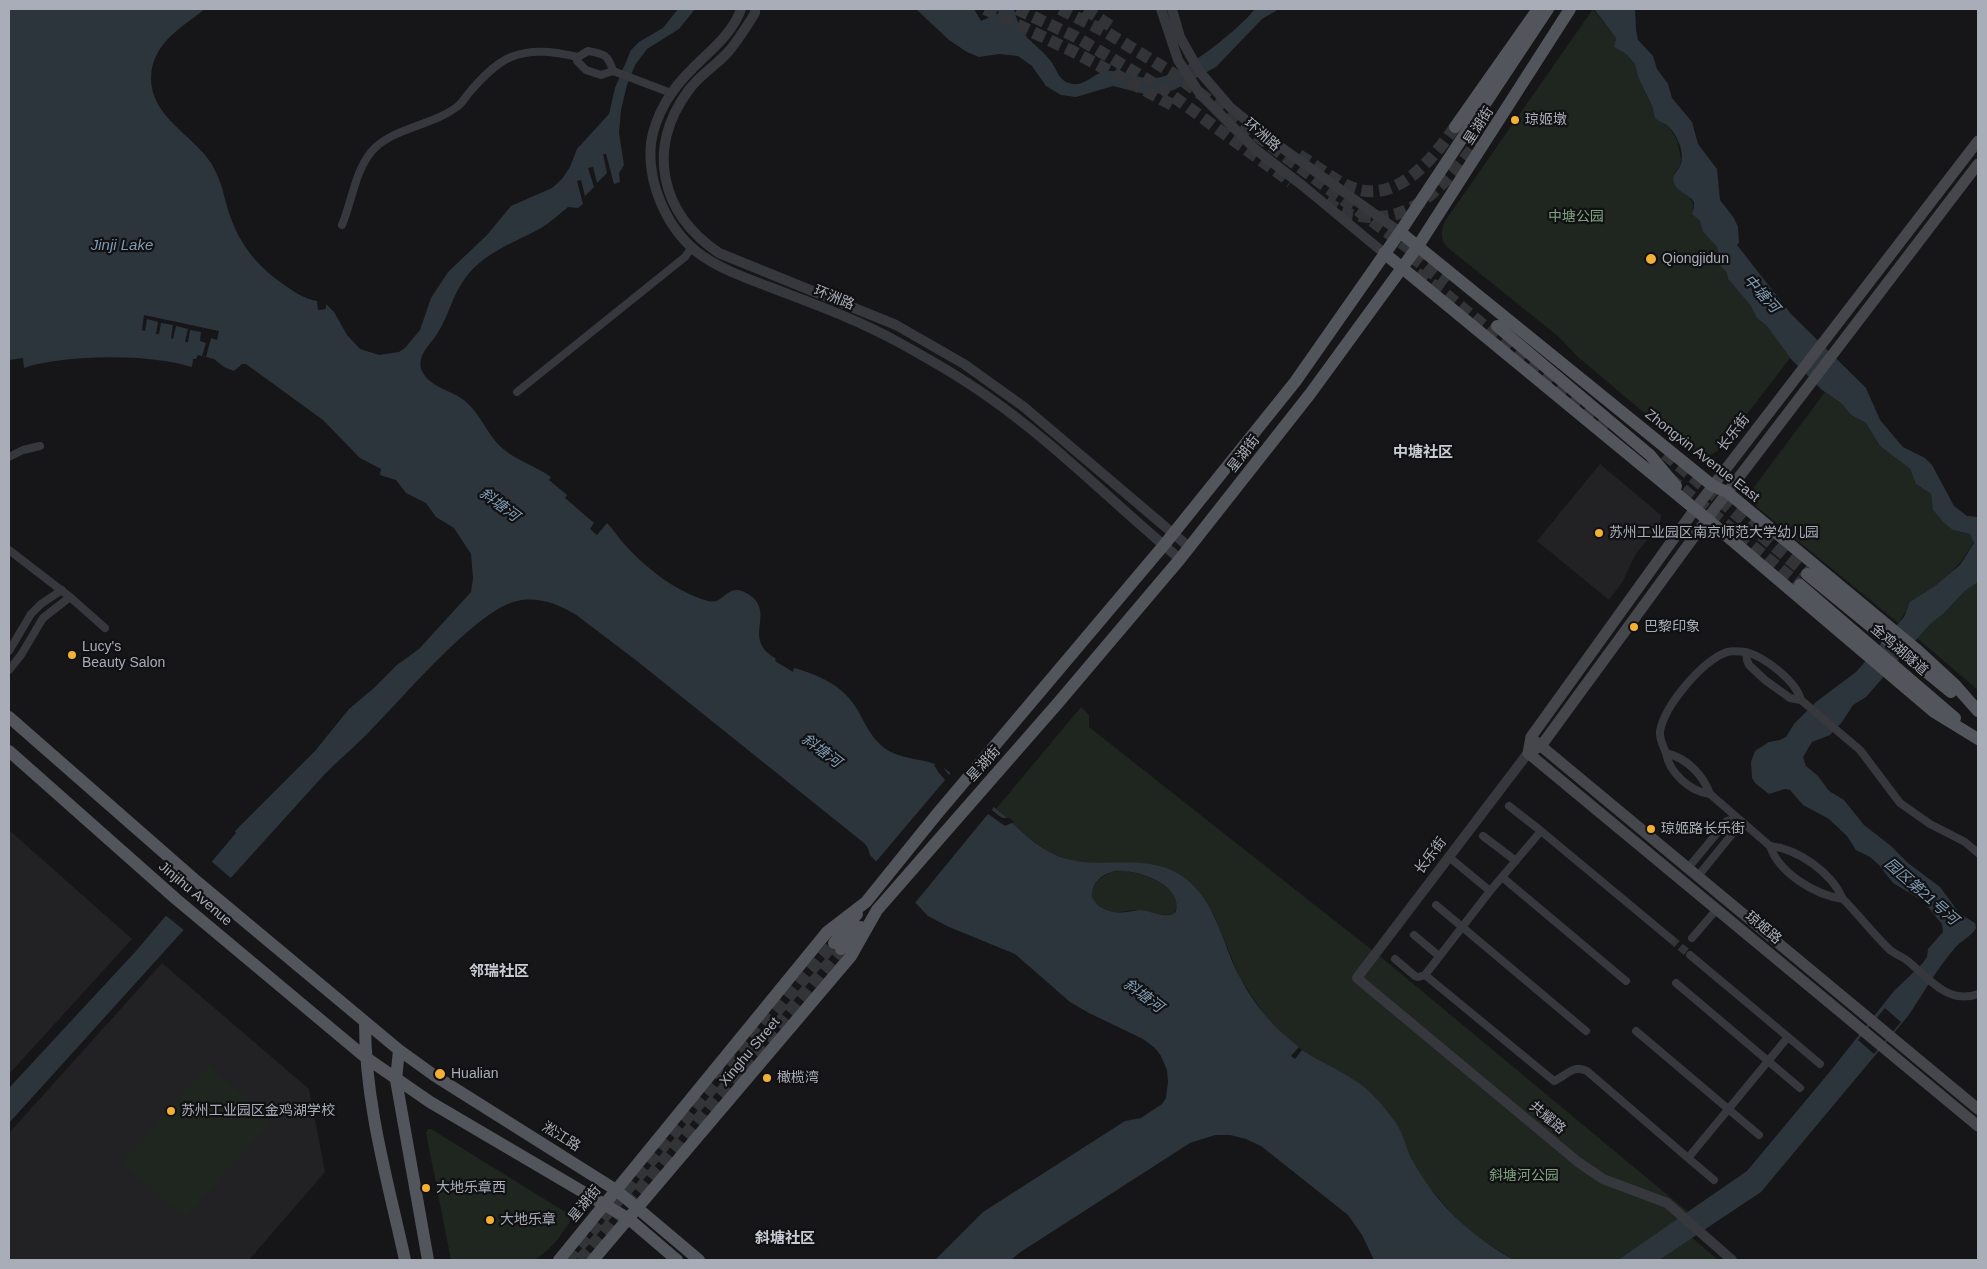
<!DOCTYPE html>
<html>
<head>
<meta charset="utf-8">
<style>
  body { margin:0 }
  #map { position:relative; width:1987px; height:1269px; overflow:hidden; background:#161618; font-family:Arial,sans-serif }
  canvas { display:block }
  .frame { position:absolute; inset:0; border:10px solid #a8adb8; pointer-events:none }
</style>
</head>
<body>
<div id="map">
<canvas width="1987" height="1269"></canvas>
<div class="frame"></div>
</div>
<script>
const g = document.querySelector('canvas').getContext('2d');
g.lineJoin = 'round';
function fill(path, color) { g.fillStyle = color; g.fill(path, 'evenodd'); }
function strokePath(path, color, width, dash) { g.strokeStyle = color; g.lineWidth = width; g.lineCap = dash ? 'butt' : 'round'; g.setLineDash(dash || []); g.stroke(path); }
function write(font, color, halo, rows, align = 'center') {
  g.font = font + ' Arial,"Noto Sans SC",sans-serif'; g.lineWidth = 4.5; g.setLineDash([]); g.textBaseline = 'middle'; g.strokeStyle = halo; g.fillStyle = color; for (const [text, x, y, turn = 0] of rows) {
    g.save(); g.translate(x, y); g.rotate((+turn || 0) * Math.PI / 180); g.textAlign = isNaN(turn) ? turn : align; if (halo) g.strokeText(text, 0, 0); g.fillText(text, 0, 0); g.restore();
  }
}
fill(new Path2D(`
  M1600,464L1661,515L1660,524L1635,555L1623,581L1609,600L1537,541Z
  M9,830L132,939L9,1074Z
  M162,963L309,1089L325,1172L249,1260H9V1133Z`), '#222225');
fill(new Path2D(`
  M1593,9L1616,38L1614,47L1626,54L1635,64L1638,77L1658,120L1669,127L1677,140L1681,159L1680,166L1674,173L1673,181C1682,191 1699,200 1692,214L1700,221L1703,232L1717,247L1719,263L1727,273L1728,279L1751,306L1761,322L1768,326L1790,358L1721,448C1713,455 1704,459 1693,454L1578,357L1559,337L1447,247C1440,239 1441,231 1445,221Z
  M1825,392L1841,403L1851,415L1866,423L1880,446L1910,469L1916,484L1931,494L1933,510L1943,522L1956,531L1970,534C1977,542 1971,546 1966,554C1956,570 1940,583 1924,594C1921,597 1916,598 1914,600C1906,606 1905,616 1898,623L1758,508L1752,498L1754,487Z
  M1978,582V690L1917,638L1934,619L1944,613L1965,591Z
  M1081,707L1089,715V727L1382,958L1688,1212L1674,1222L1718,1260H1637L1630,1252L1618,1260H1514L1480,1239L1462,1225L1427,1185L1413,1162L1396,1124L1373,1095L1356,1081L1302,1050L1285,1037L1265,1016L1240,978L1214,915L1157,865L1123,863L1125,871C1143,873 1186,888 1175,913C1163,918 1152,911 1141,910C1129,909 1119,915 1107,910C1076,898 1098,872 1122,870L1097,863L1075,862L1048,852L1033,841L996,809Z
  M208,1065L271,1121L185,1218L122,1163Z
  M428,1129H431L567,1213L570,1217V1222L558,1239L549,1249L535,1260H451L426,1133Z`), '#1e261f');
fill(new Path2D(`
  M9,9H205C181,28 152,43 151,78C151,117 192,134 211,163C223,183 223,195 230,216C240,245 258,267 283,284C293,291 304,299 317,301L318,310L326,309V304L334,312L347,335L360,349L379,355L399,352L405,348L420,330L431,298L448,272L487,235L511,206L552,188L562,179L570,167L577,149L609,114L615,88L631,50L639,42L663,28L678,9H695L679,29L647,49L635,65L627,85L621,110L619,133L624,165L619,173L620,182L614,184L606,154H603L607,173L597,183L593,167L588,168L594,187L585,196L581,180L577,181L583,204L578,208L568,207C559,214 551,222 541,228C514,243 485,252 466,277C452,295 449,316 437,334C430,345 416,356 422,371C430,388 452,390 465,401C481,414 487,435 502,448C517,461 536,466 551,477L549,480L567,495L565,498L594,523L590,529L597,535L607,523C614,530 619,539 626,546C648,570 677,592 708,601C725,606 727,578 751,596C770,611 753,629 762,646C765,652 771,655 776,659L775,661L793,672L794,668C818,675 843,685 857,709C865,723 870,736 883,747C901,761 924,757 944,768C963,783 983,797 1001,813C1019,828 1035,847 1058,856C1101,873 1147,849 1186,879C1212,900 1220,931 1232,961C1247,995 1268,1024 1299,1047L1291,1056L1295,1059L1302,1050C1324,1064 1356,1077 1373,1095C1382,1105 1392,1116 1399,1128C1405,1139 1407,1152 1414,1163C1438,1206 1471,1236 1514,1260H1374L1362,1235L1348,1215L1261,1146L1246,1139L1230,1135H1215L1190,1143L1019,1253L1011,1260H935L983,1212L1125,1121L1141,1118L1162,1104L1166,1098L1168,1082L1167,1070L1161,1056L1155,1048L1143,1039L1089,1013L1070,1002L1015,954L949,927L928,916L870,855L868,848L864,843L637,661L575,614C558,604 538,596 517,601C476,610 402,699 370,731C355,747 338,760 323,776L9,1123V1088L136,951L236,833L235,831L315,751L349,709L374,688L397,665L419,649L471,592L473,578L471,554L454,528L436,517L426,503L406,493L396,480L380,475L381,469L360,458L323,420L246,364H242L234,371L224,367L214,359L198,355L196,359H193L192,367C150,354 66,354 24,368L23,358L9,360ZM1115,871C1136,869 1183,884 1176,912C1166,920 1153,911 1141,910C1136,910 1131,912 1126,912C1113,914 1097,909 1092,897C1091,883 1102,874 1115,871Z
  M916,9H974L981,21L999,13L997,9H1014C1022,42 1032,38 1050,60C1058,70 1058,82 1073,84C1086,86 1094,72 1108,71C1124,70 1140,80 1156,78C1182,76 1239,29 1255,9H1279L1262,19L1216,67L1174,90L1148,95L1113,86L1076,97L1061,95L1046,86L1032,66L1018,56L999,54L979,57L967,52L949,40Z
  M1594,9H1635L1636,30L1638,40L1653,56L1657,69L1668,84L1672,98L1692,122L1698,144L1717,169L1720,200L1734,218L1738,227L1739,242L1737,245L1791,314L1866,388L1880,420L1903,447L1925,458L1932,465L1954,506L1967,516L1978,517V582L1965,591L1944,613L1930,624L1866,697L1853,705L1842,722L1830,735L1812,742L1803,757L1806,766L1818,776L1829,791L1844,800L1864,825L1891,846L1908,863L1940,887L1960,914L1975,923L1976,928C1971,937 1960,941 1954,949C1936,970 1923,994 1908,1016L1761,1192L1659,1260H1618L1747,1171L1832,1069L1894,991L1922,964L1927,957L1928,949L1943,932L1942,924L1923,901L1893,883L1879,865L1870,857L1856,850L1847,836L1829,819L1803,805L1790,790L1785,789L1769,794L1755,783L1752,778L1751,762L1755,751L1769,742L1780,740L1786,737L1794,724L1816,702L1856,672L1904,617L1910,602L1935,586L1960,565L1974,543L1970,534L1953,530L1943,522L1933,510L1931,494L1916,484L1910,469L1880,446L1866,423L1851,415L1841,403L1822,390L1790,358L1768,327L1757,318L1751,306L1728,279L1727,273L1720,265L1717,247L1703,232L1700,221L1692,214L1694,208V202C1689,194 1677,192 1674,183C1671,175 1677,172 1680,166C1686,154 1677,134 1668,126C1664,123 1659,122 1655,118L1652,106L1638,77L1635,64L1626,54L1614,47L1616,38Z`), '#2c353c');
fill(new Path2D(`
  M144,315L219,331L217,340L211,338L206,357L202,356L206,343L200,341L201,332L190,330L188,342H185L188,329L176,326L173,339L171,338L173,325L161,323L159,334H156L158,322L147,319L145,331L142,330Z
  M940,763L949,775L952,771L995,805L992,810L998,815L1003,818H1010L1014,822L1005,826L988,814L915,903L900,891L874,864L945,780L939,773L934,765Z
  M210,860L232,879L185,931L164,914Z
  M1885,1008L1901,1022L1874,1054L1858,1040Z`), '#161618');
strokePath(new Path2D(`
  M1671,939L1690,955`), '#333438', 8, [8, 4]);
strokePath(new Path2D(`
  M985,9L1074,52L1174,106
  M1017,9L1076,37L1163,89L1291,182
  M1060,9L1106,32L1171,72L1422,258
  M1085,9L1115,29
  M1299,155C1315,165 1331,178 1348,186C1395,207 1431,161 1455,127
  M1326,202C1332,205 1339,210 1346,213C1350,215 1356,215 1361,216C1415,225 1447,180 1477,143
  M1411,256L1446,284
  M1417,273L1442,291L1609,429
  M1665,454L1807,574
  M1669,478L1800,585
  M568,1260L834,943
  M580,1260L841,949`), '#333438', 12, [12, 6]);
strokePath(new Path2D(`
  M578,57L577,61L586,70L601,75L613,71L671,93
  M578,57L588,51C604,54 608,54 613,71
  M342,225C352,201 355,172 371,152C391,128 433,126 458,106C462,103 465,98 468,94C479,81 494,64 511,57C533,48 555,52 578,57
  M517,392L685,257L692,247
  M9,457L23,450L40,446
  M9,550L70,597L105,628
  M9,651L31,614L41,604L62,590
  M9,670L21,655L43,618L70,597
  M1801,700L1860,750L1900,803L1930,824L1965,842L1978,853
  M1666,753C1663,745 1659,739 1660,731C1665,705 1702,661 1727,652C1733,650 1740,652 1746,652L1747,660L1749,665L1765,680L1790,698L1801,700C1796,681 1765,657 1746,652
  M1710,794C1691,792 1669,773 1666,753C1687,758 1703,775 1710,794L1770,846C1779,873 1815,895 1843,899C1831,872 1798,849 1770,846
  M1509,806L1541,831
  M1483,836L1516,861
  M1449,857L1490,891L1425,975L1554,1081C1566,1076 1573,1064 1587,1071L1688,1158L1788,1037L1690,955
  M1688,868L1727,821L1738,819L1737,828L1698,876
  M1502,877L1626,981
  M1490,891L1541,831L1671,939
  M1843,899C1859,915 1873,934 1890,950C1896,955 1904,957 1909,962C1929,979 1949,1005 1978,994
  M1436,905L1586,1031
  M1414,935L1439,956
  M1692,938L1717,909
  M1395,959L1415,976L1418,977L1425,975
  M1676,983L1800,1088
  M1636,1031L1759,1135
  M1788,1037L1820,1064
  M1688,1158L1714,1180`), '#37383d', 8);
strokePath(new Path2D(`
  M741,9C733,33 710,51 692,69C672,88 655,115 651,143C647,182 666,227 697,252C716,267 743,277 767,286C811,303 857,319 898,342C929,359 959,376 987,396C1056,444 1115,505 1180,559
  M755,9V13C747,26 739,39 729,51C717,65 699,75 688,91C646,149 660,213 719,253L896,325L964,364L1024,407L1189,547
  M1161,9L1178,60L1200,94L1255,149L1303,186L1384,253
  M1172,9L1180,37L1199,71L1230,107L1268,138L1400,232
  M1528,753L1357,978L1578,1162L1603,1179L1667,1203L1732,1260`), '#37383d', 10);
strokePath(new Path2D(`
  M1535,741L1978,1109
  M1528,753L1531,737L1695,509L1978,141
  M1528,753L1541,746L1707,519L1978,164
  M1528,753L1978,1126`), '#45474d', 11);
strokePath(new Path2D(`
  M1455,127L1538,9
  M1400,232L1713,486L1727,492L1916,649L1955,685L1978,711
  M1384,253L1707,519L1934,712L1978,739
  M1497,326L1650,455L1676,486
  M1807,574L1951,692
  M1800,585L1955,718
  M9,717L194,879L399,1050L435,1076L616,1190L699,1260
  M9,751L176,899L365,1057L430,1102L629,1219L677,1260
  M834,943L857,914
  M841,949L861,927
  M365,1023C365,1104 388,1182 405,1260
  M399,1050L396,1080L428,1260
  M559,1260L827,932L866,902L937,814L1164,545L1295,382L1400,232L1548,9
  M593,1260L851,956L877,910L1058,703L1180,559L1310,394L1418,246L1570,9`), '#53555c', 12);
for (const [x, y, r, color] of [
  [1515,120,5,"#f2b134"],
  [1651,259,6,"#f2b134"],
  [1599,533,5,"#f2b134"],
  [1634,627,5,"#f2b134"],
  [72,655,5,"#f2b134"],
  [1651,829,5,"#f2b134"],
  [440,1074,6,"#f2b134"],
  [767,1078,5,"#f2b134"],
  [171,1111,5,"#f2b134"],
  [426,1188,5,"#f2b134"],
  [490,1220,5,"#f2b134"]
]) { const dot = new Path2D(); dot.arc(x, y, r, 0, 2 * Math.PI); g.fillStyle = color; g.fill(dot); strokePath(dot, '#111113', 2); }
write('14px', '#a8adb8', '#111113', [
  ["琼姬墩",1525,120],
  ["Qiongjidun",1662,259],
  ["苏州工业园区南京师范大学幼儿园",1609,533],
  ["巴黎印象",1644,627],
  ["Lucy's",82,647],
  ["Beauty Salon",82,663],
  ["琼姬路长乐街",1661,829],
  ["Hualian",451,1074],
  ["橄榄湾",777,1078],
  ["苏州工业园区金鸡湖学校",181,1111],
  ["大地乐章西",436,1188],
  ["大地乐章",500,1220]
], 'left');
write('14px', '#a8adb8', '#111113', [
  ["星湖街",1479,126,-57],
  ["环洲路",1262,135,41],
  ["环洲路",834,298,22],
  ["长乐街",1734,433,-52],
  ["星湖街",1244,454,-52],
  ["Zhongxin Avenue East",1702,456,38],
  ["金鸡湖隧道",1899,650,41],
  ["星湖街",984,764,-48],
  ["长乐街",1431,856,-53],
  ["Jinjihu Avenue",195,894,40],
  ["琼姬路",1763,928,40],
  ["Xinghu Street",750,1052,-50],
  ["共耀路",1547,1118,40],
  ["淞江路",561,1137,32],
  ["星湖街",585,1204,-51]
]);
write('14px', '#7fa381', '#111113', [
  ["中塘公园",1576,217],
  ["斜塘河公园",1524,1176]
]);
write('italic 15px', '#7f9bb3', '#111113', [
  ["Jinji Lake",122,246],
  ["中塘河",1761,294,48],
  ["斜塘河",499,505,37],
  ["斜塘河",821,751,37],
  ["园区第21号河",1921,892,41],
  ["斜塘河",1143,996,37]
]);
write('bold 15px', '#c9ccd4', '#111113', [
  ["中塘社区",1423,453],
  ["邻瑞社区",499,972],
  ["斜塘社区",785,1239]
]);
</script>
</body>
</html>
